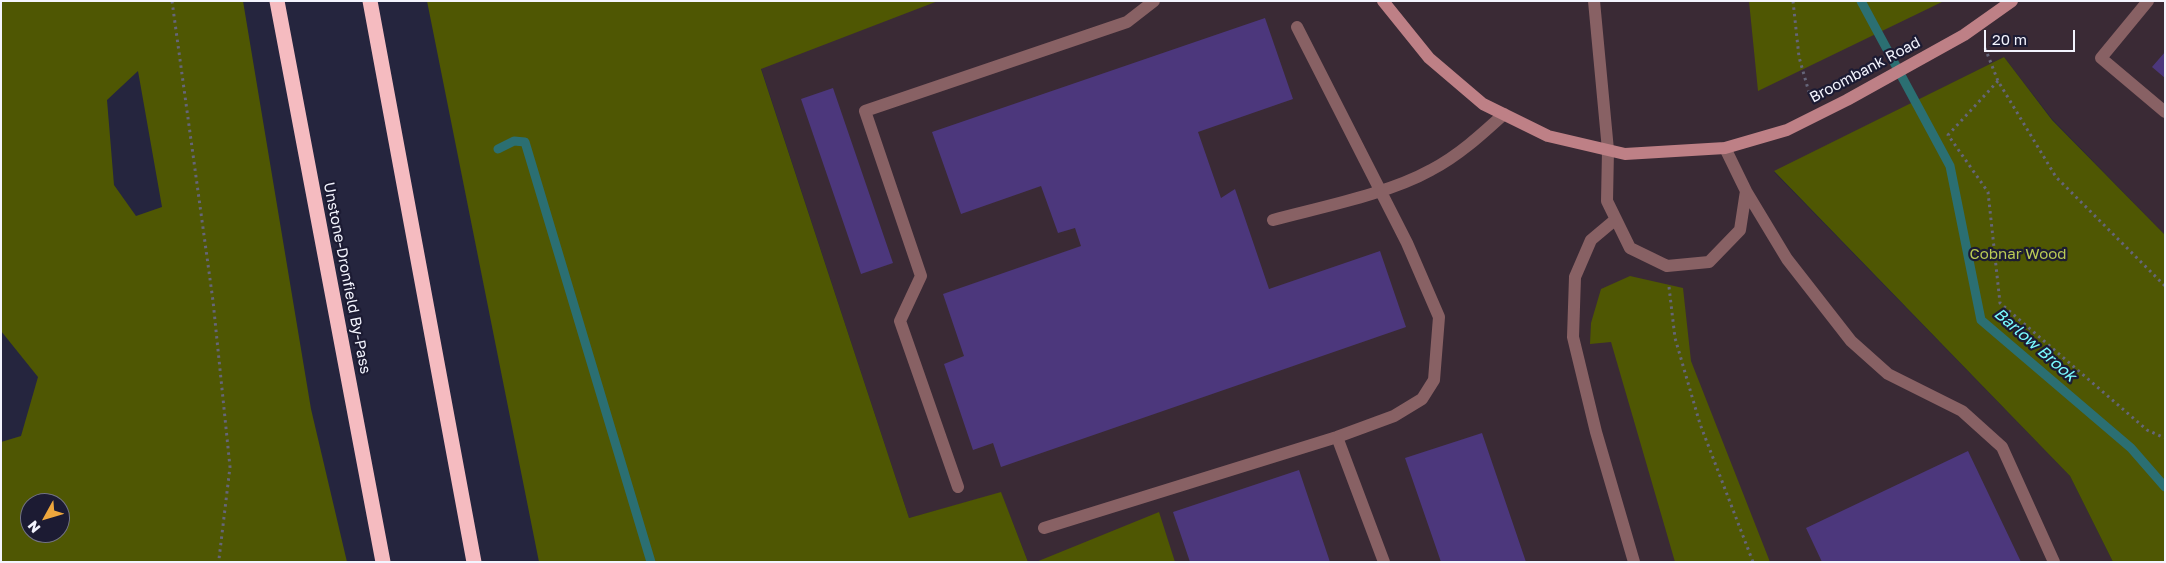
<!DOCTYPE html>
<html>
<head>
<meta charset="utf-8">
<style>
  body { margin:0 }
  #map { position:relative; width:2166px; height:563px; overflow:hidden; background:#25253e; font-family:"Golos Text",sans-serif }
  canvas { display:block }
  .frame { position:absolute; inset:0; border:2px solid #f3f4fe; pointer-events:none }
  .north { position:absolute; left:20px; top:493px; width:50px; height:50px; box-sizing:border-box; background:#1c1b33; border:1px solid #727284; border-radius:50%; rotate:231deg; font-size:14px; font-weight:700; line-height:20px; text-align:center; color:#f3f4fe }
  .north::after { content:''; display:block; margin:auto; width:18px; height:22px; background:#efa73d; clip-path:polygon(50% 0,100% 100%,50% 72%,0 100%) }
  .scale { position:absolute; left:1984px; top:30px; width:91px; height:22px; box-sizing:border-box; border:2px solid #f3f4fe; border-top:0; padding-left:6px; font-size:15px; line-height:18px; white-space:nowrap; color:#f3f4fe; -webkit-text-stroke:4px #1c1b33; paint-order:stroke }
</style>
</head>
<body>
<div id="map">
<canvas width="2166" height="563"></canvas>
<div class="frame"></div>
<div class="north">N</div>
<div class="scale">20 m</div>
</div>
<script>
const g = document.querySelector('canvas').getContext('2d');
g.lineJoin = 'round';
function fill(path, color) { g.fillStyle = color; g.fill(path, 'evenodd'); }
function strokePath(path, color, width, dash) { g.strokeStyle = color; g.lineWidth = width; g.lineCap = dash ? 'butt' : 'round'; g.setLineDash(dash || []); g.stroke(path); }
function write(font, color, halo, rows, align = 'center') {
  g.font = font + ' "Golos Text",sans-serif'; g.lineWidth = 4.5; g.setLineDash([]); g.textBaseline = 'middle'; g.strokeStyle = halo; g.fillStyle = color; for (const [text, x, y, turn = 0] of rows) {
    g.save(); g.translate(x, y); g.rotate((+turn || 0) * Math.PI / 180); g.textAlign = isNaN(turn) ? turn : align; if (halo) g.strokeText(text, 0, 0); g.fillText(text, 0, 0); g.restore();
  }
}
fill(new Path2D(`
  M739,1H2165V235L2052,119L2004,57L1774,172L2070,476L2113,562H1028L1001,493L909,518Z`), '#3a2a35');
fill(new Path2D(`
  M1,1H243L311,409L347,562H1V442L21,436L38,377L1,331ZM138,71L162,207L136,216L114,185L107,100ZM30,503H60V533H30Z
  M427,1H938L761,69L909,518L1001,492L1028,562H539Z
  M1749,1H1944L1758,91Z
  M2004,57L2052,120L2165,235V562H2113L2070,476L1774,171Z
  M1630,276L1683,288L1691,361L1770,562H1675L1611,342L1590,344L1591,323L1601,289Z
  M1159,512L1175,562H1036Z`), '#4f5703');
strokePath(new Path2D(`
  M1861,1L1950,166L1981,320L2131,448L2165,487
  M498,149L514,141L525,142L651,562`), '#2b6f72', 9);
fill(new Path2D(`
  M1265,18L1293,99L1198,132L1221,198L1235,189L1269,289L1380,251L1406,327L1001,467L993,443L973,450L944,364L964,356L943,294L1081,246L1075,228L1058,233L1041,186L961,214L932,132Z
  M2165,52V78L2152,67Z
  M833,88L893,263L861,274L801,99Z
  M1482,433L1526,562H1441L1405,458Z
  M1968,451L2021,562H1822L1806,528Z
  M1299,470L1330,562H1190L1173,512Z`), '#4c377c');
strokePath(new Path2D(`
  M172,1L213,301L230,467L219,559L217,562
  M1793,1L1799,57L1810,96
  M1985,48L1998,81L2056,177L2165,286
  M1998,81L1948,135L1988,192L2000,303L2147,430L2165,438
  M1669,287L1675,338L1700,424L1753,562`), '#656579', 3, [2.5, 4]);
strokePath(new Path2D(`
  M1594,1L1608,150L1607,201L1630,248L1667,266L1709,262L1740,230L1746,191L1725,148
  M2148,1L2101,58L2165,112
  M1746,191L1787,259L1851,341L1888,374L1962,411L2002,447L2054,562
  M1616,219L1591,240L1575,277L1573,337L1596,432L1634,562
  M1273,220C1321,207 1388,194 1431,170C1458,156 1481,135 1504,114
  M1337,437L1384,562
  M958,487L900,321L921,276L865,111L1127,22L1154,1
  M1044,528L1337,437L1394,416L1422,399L1434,380L1439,317L1407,243L1297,27`), '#886164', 12);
strokePath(new Path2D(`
  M1383,1L1429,58L1483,104L1548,136L1625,154L1725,148L1787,130L1847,100L1964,35L2012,1`), '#be8086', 12);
strokePath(new Path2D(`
  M277,1L383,562
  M370,1L474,562`), '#f5bbc0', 15);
write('15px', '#f3f4fe', '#1c1b33', [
  ["Broombank Road",1865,70,-28],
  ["Unstone-Dronfield By-Pass",347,278,79]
]);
write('15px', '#baca55', '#1c1b33', [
  ["Cobnar Wood",2018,254]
]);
write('italic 16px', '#79faff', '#1c1b33', [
  ["Barlow Brook",2035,345,41]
]);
</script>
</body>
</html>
